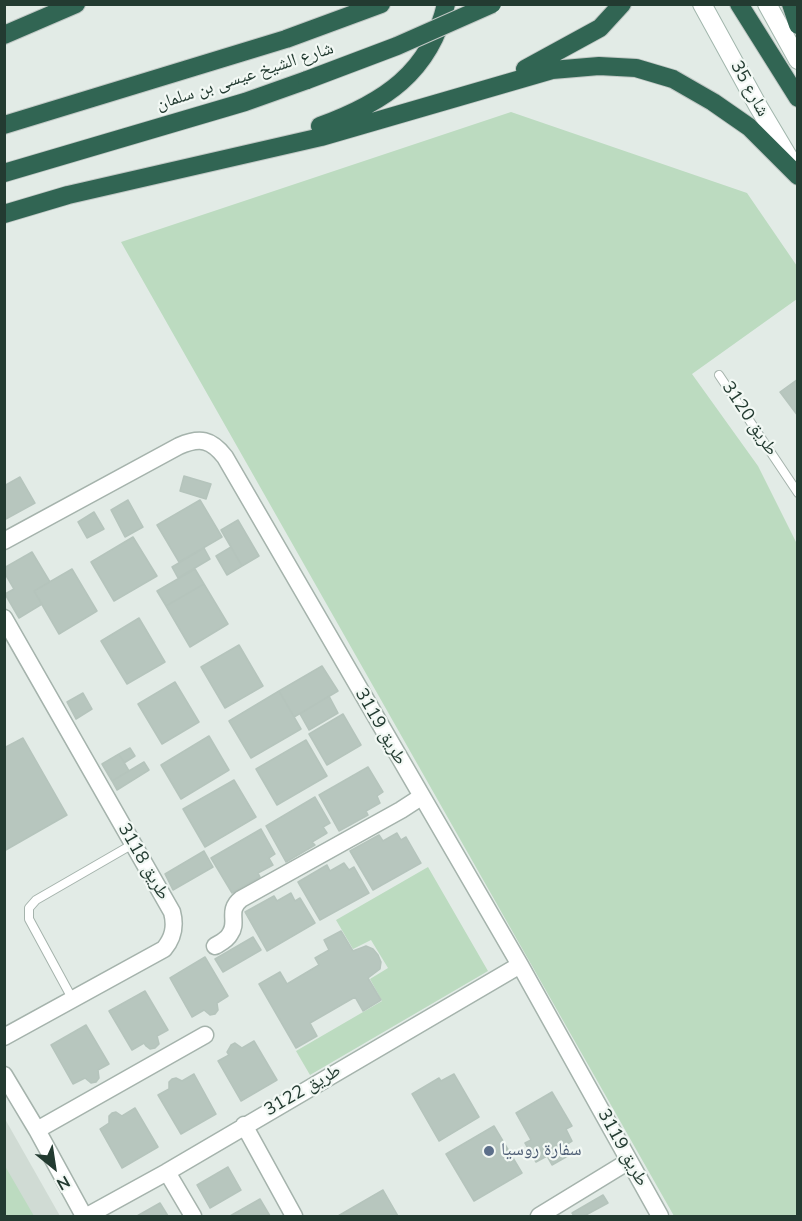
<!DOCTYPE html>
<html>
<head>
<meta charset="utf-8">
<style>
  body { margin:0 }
  #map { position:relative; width:802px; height:1221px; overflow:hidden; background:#e2ebe6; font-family:"Nunito Sans",sans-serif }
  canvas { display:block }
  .frame { position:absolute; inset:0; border:6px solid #233b31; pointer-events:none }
  .north { position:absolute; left:24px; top:1137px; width:60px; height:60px; -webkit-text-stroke:4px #f2f8f4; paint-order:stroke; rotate:150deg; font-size:16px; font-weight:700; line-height:24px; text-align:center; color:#233b31 }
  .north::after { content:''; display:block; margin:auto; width:21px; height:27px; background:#233b31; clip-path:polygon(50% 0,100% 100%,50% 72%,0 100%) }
</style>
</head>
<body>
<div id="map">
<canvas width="802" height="1221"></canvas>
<div class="frame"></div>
<div class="north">N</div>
</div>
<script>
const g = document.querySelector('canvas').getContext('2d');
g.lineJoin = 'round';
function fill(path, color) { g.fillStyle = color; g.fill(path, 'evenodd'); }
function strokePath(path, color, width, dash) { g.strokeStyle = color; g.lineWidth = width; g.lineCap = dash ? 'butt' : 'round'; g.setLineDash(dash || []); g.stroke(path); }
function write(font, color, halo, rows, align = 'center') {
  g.font = font + ' "Nunito Sans","Noto Naskh Arabic",sans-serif'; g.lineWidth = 4.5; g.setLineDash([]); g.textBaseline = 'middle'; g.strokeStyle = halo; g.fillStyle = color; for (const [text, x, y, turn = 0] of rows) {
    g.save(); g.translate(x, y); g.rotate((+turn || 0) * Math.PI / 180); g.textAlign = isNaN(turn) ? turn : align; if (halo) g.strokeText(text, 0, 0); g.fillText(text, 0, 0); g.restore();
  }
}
fill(new Path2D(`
  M5,1119L60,1216H5Z`), '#d0dbd4');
fill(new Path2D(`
  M511,112L747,193L797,266V299L692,374L758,466L797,544V1216H674L121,242Z
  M428,867L488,971L310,1075L296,1051L382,1001L370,979L388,968L371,940L353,949L336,920Z
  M4,1166H5L34,1216H5Z`), '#bcdbc0');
const building = new Path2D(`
  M798,379V416L780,392Z
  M184,476L211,484L206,499L180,491Z
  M20,477L35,503L4,520V486Z
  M128,500L143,527L125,537L111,510Z
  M200,500L222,537L179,562L157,525Z
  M94,512L104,529L87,538L78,522Z
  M238,520L259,556L242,566L221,530Z
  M133,537L157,576L114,601L91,562Z
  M231,547L242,566L227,575L216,556Z
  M204,548L210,559L178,578L172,567Z
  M32,552L50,582L34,591L42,604L19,618L5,594L14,589L4,572V568Z
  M72,569L97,611L59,634L34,591Z
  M195,569L204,584L166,606L157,591Z
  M204,584L228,624L190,647L166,606Z
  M139,618L165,662L127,684L101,641Z
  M239,645L263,686L225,708L201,667Z
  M322,666L338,691L294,717L279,691Z
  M175,682L199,722L162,744L138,704Z
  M279,691L301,729L251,758L229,721Z
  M83,693L92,709L76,719L67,702Z
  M329,696L338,713L309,730L300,714Z
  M343,714L361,745L327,765L309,734Z
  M209,736L229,770L181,799L161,765Z
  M23,738L67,815L4,851V748Z
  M306,740L327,776L277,805L256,769Z
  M130,748L135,756L124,763L119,754Z
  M119,754L129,771L112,781L102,764Z
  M144,762L149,770L117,790L112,781Z
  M368,767L383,792L377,796L380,803L366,811L368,815L339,831L319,795Z
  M234,780L256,817L205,847L183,809Z
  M315,797L330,823L323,827L327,833L312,842L315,845L286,862L266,826Z
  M261,829L275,854L269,858L273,865L258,873L260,877L232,893L211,858Z
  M397,833L401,840L406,837L421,863L373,890L350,851L379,835L383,841Z
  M204,851L213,867L173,890L165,874Z
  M344,863L349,870L354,867L369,893L320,920L298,882L327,865L330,871Z
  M291,893L295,901L300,898L315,923L267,951L245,912L274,896L277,901Z
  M341,931L353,951L366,946L373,949L378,955L381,962L380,969L368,978L381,1000L363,1011L355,997L310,1023L317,1036L296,1048L259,984L280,972L287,984L319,965L315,958L329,950L324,940Z
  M253,937L261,950L223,972L215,959Z
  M205,957L228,996L217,1003L218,1010L215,1014L210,1015L204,1010L192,1017L170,978Z
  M145,991L168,1030L157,1036L159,1044L155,1048L150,1049L146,1046L144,1043L132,1050L109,1011Z
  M86,1025L109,1064L98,1070L99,1078L96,1082L91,1083L85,1078L73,1084L51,1045Z
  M254,1041L277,1080L241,1101L218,1061L229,1055L227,1052L231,1045L235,1043L242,1048Z
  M194,1074L216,1114L181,1134L158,1095L169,1089V1082L172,1079L176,1078L182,1081Z
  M454,1074L479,1117L439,1141L412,1094L439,1078L441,1081Z
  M552,1092L572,1126L566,1129L572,1141L561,1148L566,1157L552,1165L547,1156L536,1162L525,1143L531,1140L516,1113Z
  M135,1108L158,1147L122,1168L100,1129L109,1123V1116L112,1113L116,1112L122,1116Z
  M494,1126L522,1173L474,1201L446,1154Z
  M228,1167L241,1190L210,1208L197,1185Z
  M383,1190L398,1216H338Z
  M603,1195L608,1203L584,1216H574L572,1213Z
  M260,1199L270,1216H230Z
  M160,1203L168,1216H137Z`);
fill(building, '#b7c6be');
strokePath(building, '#b5c4bc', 1.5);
const lane = new Path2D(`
  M719,375L798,493
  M73,1000L29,919V908L36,900L133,844`);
const street = new Path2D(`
  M4,541L179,446C200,437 211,439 225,457L520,965L660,1216
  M4,618L172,912C176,927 173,938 164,949L4,1037
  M215,946C220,943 227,940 230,934C239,922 226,911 241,899L401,810L421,797
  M4,1075L37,1130L84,1216
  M244,1125L294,1216
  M37,1130L205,1035
  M167,1172L193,1216
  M87,1216L167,1172L520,965
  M539,1216L629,1161`);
const secondary = new Path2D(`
  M702,4L758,106L796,170
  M767,4L798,60`);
const highway = new Path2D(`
  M739,4L798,98
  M791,4L798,25
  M4,35L76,4
  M525,69L600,28L622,4
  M4,125L286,39L381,4
  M320,126C383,103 430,73 446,4
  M4,173L245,102L307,80
  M4,214L68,195L321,137L552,70L599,66L636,68L673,79L713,102L749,127L798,176`);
strokePath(lane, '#a5b3ac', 10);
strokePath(street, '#a5b3ac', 19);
strokePath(secondary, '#a1b6ac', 20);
strokePath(highway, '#c1c8c5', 20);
strokePath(lane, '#fff', 8);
strokePath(street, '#fff', 16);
strokePath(secondary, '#fff', 18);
strokePath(highway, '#316553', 18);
const highwayBridge = new Path2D(`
  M307,80L397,46L492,4`);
strokePath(highwayBridge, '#c1c8c5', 20, []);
strokePath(highwayBridge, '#316553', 18);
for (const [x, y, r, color] of [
  [489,1151,6,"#5c6f8a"]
]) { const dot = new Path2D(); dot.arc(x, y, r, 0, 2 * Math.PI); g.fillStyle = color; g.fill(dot); strokePath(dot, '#f2f8f4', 2); }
write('18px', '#233b31', '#f2f8f4', [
  ["شارع الشيخ عيسى بن سلمان",245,77,-18],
  ["شارع 35",749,89,61],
  ["طريق 3120",749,419,56],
  ["طريق 3119",380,727,60],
  ["طريق 3118",143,862,60],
  ["طريق 3122",303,1091,-30],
  ["طريق 3119",622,1148,61]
]);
write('18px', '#4e5e75', '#f2f8f4', [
  ["سفارة روسيا",501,1151]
], 'left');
</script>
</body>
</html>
